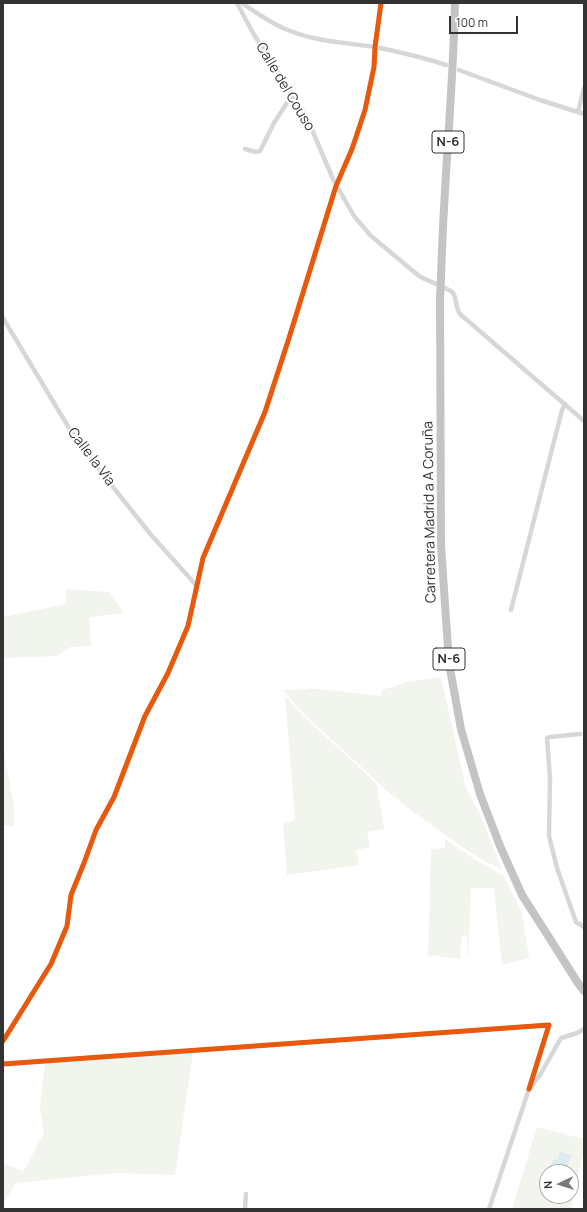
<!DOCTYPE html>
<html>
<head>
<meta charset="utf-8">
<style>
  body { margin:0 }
  #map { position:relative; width:587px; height:1212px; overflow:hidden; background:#fff; font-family:Manrope,sans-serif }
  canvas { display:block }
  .frame { position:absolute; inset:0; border:4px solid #333; pointer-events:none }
  .north { position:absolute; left:539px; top:1164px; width:40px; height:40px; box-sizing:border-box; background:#fff; border:1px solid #adadad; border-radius:50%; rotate:266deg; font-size:11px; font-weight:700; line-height:16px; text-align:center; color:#333 }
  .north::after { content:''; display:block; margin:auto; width:14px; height:18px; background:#7a7a7a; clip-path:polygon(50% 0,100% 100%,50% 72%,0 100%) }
  .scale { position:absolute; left:449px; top:16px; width:69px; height:18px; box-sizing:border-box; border:2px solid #333; border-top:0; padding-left:5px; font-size:12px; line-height:14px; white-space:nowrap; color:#333; -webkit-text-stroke:3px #fff; paint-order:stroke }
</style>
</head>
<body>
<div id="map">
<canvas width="587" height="1212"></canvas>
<div class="frame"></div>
<div class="north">N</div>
<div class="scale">100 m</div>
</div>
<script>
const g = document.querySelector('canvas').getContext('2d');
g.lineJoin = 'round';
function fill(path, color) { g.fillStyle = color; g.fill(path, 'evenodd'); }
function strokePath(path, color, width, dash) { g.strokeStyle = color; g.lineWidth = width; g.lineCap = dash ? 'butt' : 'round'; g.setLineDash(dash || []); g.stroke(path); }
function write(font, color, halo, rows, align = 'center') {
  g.font = font + ' Manrope,sans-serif'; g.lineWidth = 4; g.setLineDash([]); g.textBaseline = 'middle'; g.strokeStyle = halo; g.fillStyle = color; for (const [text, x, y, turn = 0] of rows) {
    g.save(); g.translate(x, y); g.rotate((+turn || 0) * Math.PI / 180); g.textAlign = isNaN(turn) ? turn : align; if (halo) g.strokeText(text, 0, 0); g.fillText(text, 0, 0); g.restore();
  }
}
fill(new Path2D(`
  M66,589L109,592L124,613L89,617L91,646L70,647L57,656L3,658V617L66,604Z
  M441,677L466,789L479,812L502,870L474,855L431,825L395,798L317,726L295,704L283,690L309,689V688L381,696L382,690L407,682Z
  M285,696L302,715L360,768L377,785L384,829L367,832L370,847L356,850L359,865L287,875L283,824L295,820Z
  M3,754H4L14,805V826L3,825Z
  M445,839L474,859L504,876L522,913L529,958L502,965L494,888H471L468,955L467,956V936L462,935L460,959L428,955L431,849L445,848Z
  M193,1052L175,1175L116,1173L16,1183L3,1204V1163L23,1171L25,1169L44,1132L40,1109L45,1062Z
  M537,1127L584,1139V1149L571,1209H512ZM547,1172H571V1196H547Z`), '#f1f5ed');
fill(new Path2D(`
  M560,1152L571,1155L566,1172H549L553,1159L557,1160Z`), '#ddebf3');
strokePath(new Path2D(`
  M237,3L253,33L307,118L333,179L354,216L371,236L419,276C427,281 449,288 453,293C457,299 455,307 460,314L584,421
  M242,3C255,12 269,22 283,28C314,42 343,42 375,47C400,52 422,57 446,65
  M459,70L540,100L584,114
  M578,112L584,88
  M245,149L256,152L260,151L274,123L292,95
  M3,318L69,428L101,472L152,536L196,585
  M511,610L562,410L565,404
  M580,734L550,737L547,738L550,779L549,836L557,868L576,922L584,927
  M3,1041L51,964L67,926L71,895L84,863L96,830L114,797L145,716L168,673L188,626L203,558L265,412L289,338L336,186L352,149L365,110L374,67L375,47L381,3
  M3,1064L549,1025L529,1089
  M245,1209L246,1194
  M489,1209L529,1089L540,1075L561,1038L577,1033L584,1029`), '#d7d7d7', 4.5);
strokePath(new Path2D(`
  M441,280C443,188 453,96 455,3
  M440,298L441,545L449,663L461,729L480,794L500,846L522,895L578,983L584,991`), '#c4c4c4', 8);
strokePath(new Path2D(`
  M440,298L441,280`), '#c4c4c4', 8);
strokePath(new Path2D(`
  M3,1041L51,964L67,926L71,895L84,863L96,830L114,797L145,716L168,673L188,626L203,558L265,412L289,338L336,186L352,149L365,110L374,67L375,47L381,3
  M3,1064L549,1025L529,1089`), '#e8590c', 5);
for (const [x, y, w] of [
  [448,142,32],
  [449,659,32]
]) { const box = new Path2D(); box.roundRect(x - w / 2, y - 11, w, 22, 3); g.fillStyle = '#fff'; g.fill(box); strokePath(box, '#333', 1); }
write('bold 13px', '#333', null, [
  ["N-6",448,142],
  ["N-6",449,659]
]);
write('14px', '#333', '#fff', [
  ["Calle del Couso",285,87,59],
  ["Calle la Vía",91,457,53],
  ["Carretera Madrid a A Coruña",430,512,-91]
]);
</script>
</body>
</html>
